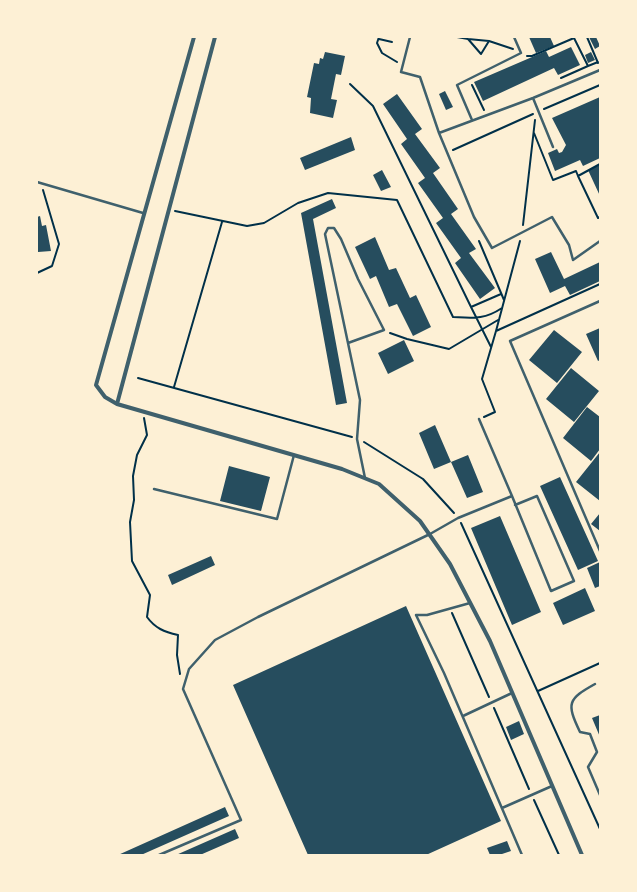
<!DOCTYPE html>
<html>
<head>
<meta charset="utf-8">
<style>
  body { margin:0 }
  #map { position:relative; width:637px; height:892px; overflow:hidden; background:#fdf0d5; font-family:"IBM Plex Sans",sans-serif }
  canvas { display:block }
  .frame { position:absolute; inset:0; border:38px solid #fdf0d5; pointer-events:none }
</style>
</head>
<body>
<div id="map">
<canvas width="637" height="892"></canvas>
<div class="frame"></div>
</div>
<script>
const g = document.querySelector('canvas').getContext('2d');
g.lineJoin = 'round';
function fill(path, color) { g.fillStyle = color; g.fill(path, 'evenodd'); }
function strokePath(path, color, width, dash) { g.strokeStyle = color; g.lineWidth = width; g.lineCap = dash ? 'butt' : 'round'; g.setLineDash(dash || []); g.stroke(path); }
fill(new Path2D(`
  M529,37H550L554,46L536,53Z
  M589,37H596L600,46L595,49Z
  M571,47L580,65L558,75L554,68L483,101L474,82L546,51L549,57Z
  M325,52L345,56L341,75L336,74L331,99L337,100L333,118L310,113L311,98L307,97L314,63L319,64L320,58L323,59Z
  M591,52L595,60L588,63L585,55Z
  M445,91L453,107L446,110L439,94Z
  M397,94L422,129L415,134L440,168L433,173L458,209L451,214L476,249L469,253L495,288L480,299L455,263L461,258L436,223L443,218L418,183L425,178L401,144L407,139L383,104Z
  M600,97V158L583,166L580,160L555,171L548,153L557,149L559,153L562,152L566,145L552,118Z
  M351,137L355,150L305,170L300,158Z
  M600,165V196L588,170Z
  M382,170L391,187L381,191L373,175Z
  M332,199L336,208L313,219L347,403L336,405L301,213Z
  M40,216L42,226L46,225L51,251L38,252L37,217Z
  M375,237L389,270L396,268L410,298L416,295L431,327L413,336L397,304L389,307L376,276L370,279L355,247Z
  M551,252L564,279L600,262V281L570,295L565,286L550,293L535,259Z
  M600,328V360L598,361L586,334Z
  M554,330L582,352L557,383L529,360Z
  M404,340L414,361L388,374L378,353Z
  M571,368L599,391L574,422L546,399Z
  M587,407L600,417V449L591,461L563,438Z
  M435,425L451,462L434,469L419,433Z
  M600,452V501L576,482Z
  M468,455L483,492L467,498L451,462Z
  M229,466L270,477L261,511L220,501Z
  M560,477L598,561L578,570L540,486Z
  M600,513V531L591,524Z
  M500,516L541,612L512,625L471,528Z
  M211,556L215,565L172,585L168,575Z
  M600,562V586L595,588L587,568Z
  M585,588L595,611L563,625L553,603Z
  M406,606L501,821L426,855H308L233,685Z
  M600,715V737L592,718Z
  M519,721L524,734L511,740L506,727Z
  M225,807L229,816L141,855H118Z
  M235,829L239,838L200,855H176Z
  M507,841L511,851L499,855H490L487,848Z`), '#264d5e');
strokePath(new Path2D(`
  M379,37L377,43L382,53L397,62
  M457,37L468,39
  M587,37L598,63
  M379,39L392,42
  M468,39L489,41L481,54Z
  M489,41L513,49
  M527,56H532L574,38L588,66L561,78
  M588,66L598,62
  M350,84L373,106L471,307
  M472,85L484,110
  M544,109L600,85
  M534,133L553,180L576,171L578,176
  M453,150L533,114
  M600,164L578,176L598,218L600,217
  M175,211L247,226L264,223L298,203L328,193L397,200L453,317C473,318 484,320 502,308
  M523,225L535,120
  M479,241L504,300
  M37,273L52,266L59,244L43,190
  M496,331L520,241
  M390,333L407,339L449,349L498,320
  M491,347L471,307L501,294
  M138,378L352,437
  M174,387L222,222
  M484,417L495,412L482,379L496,331L600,284
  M144,418L147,435L137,455L133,476L134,500L130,522L132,561L150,595L147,617C155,628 164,632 178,635L177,655L180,674
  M364,442L423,479L454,513
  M461,523L600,829
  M452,613L489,697
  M538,691L600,663
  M494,708L529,789
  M534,800L559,855`), '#003049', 2);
strokePath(new Path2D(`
  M410,37L401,72L420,77L439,133
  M600,70L533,98L439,133L474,217L492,248L552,217L569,245L573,260L600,241
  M533,98L553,147
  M472,120L457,85L521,53L514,37
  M37,182L143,213
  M600,301L510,341L600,551
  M348,343L384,330L358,279L341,239L334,228H328L325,234L360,400L357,439L365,478
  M154,489L277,519L294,455
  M512,496L551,591L574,581L537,496L515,505
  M470,603L427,615H416L444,673L522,855
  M595,684C568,699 566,703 580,732L590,734L597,752L588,767L600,795
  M463,716L512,693
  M502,808L552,786
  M159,855L241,820L183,689L189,669L215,640L258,617L430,534L458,518L512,496L479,419`), '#3f606c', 2.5);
strokePath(new Path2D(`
  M194,37L96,385L105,397L117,404L342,469L379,484L420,521L450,564L490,641L582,855
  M117,404L215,37`), '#3f606c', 4);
</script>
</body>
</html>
